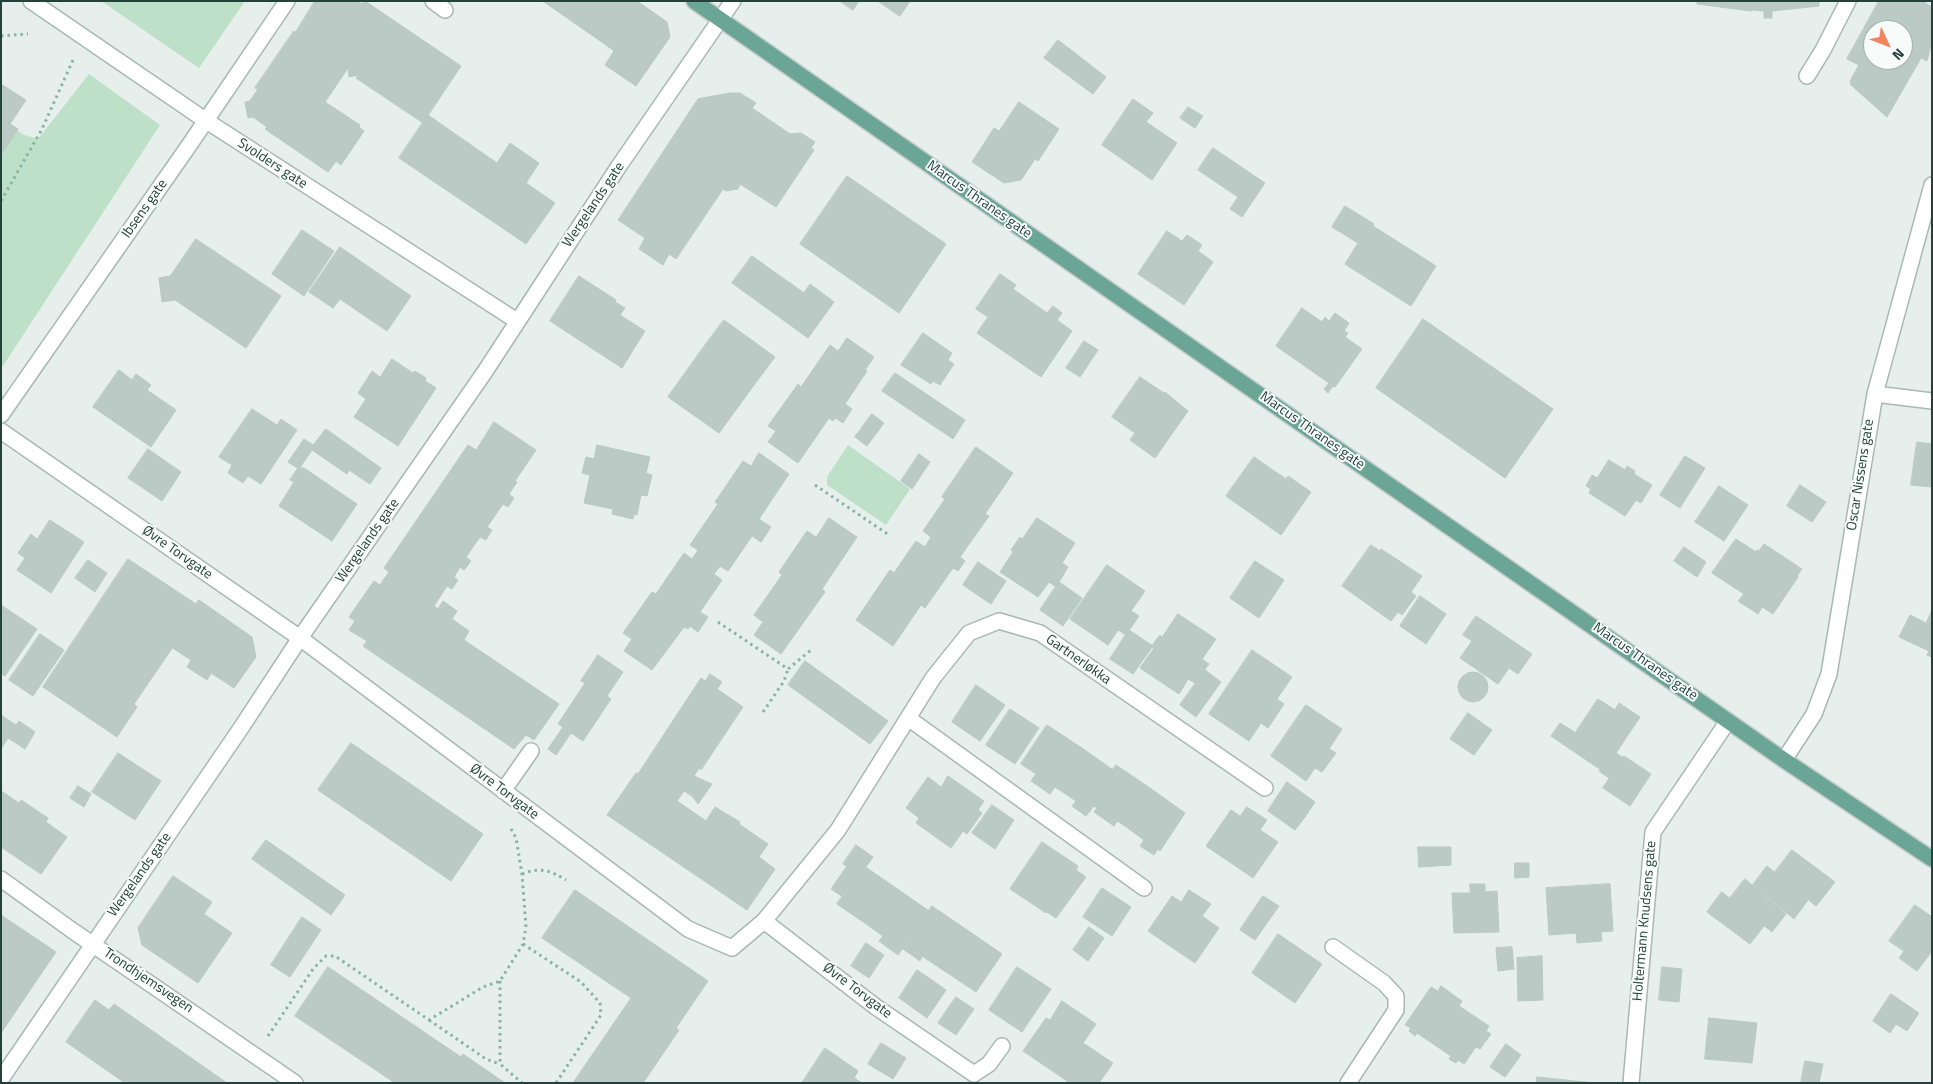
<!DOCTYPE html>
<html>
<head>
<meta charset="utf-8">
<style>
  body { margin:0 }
  #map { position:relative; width:1933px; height:1084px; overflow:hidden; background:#e6efeb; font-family:"Titillium Web",sans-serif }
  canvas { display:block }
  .frame { position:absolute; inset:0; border:2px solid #24423a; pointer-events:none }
  .north { position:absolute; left:1863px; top:20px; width:50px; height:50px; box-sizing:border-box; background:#f7fbf9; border:1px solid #a3b1ad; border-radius:50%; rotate:133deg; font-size:14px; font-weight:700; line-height:20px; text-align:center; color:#24423a }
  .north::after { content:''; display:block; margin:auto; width:18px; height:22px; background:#f4845f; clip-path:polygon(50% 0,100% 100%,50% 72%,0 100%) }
</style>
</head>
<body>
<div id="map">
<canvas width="1933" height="1084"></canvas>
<div class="frame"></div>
<div class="north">N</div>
</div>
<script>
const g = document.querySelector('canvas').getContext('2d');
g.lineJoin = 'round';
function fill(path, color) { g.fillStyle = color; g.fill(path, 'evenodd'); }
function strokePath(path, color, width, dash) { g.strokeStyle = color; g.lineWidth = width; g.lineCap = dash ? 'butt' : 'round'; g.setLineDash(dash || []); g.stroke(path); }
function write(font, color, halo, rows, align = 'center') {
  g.font = font + ' "Titillium Web",sans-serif'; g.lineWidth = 4; g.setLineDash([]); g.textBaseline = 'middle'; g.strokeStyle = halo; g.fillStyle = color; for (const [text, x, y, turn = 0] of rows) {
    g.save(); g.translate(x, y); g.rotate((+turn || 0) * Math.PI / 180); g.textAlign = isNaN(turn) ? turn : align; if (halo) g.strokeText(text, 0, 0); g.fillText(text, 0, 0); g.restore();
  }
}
fill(new Path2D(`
  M101,1H245L199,68Z
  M89,74L160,125L1,369V120L24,135L38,139Z
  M848,445L910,489L886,525L827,485V477Z`), '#bfe0c8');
const building = new Path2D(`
  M315,1H357L362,4L365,1L461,66L423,123L356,78L358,75L349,77L348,68L296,32Z
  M543,1H637L667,22L670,37L636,86L605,65L614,51Z
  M840,1H859L853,10Z
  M878,1H910L900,16Z
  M1690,1H1819V6L1772,11V18H1764V11L1752,10L1751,11L1697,4V2Z
  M1879,1H1922L1932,7V41L1927,61L1921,58L1887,117L1851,85L1850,81L1859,65L1847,59ZM1873,30H1903V60H1873Z
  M294,31L348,68L325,102L360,125L359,127L364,131L341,165L336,161L328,172L265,129L267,127L253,117L248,118L245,102L250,101L258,89L255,88Z
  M1058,40L1106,77L1093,94L1044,58Z
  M1,84L26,100L10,124L18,129L1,155Z
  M731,93H740L756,103L752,108L790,134L801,133L815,142L811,148L814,150L776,207L740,184L738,189L726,191L723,189L676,259L669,254L663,265L639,249L645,238L618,220L698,99Z
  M1133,99L1153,113L1146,122L1177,143L1152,180L1102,145Z
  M1019,102L1059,129L1038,161L1035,159L1021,180L1004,183L972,162L994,128L999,131Z
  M1188,107L1203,116L1195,128L1180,118Z
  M428,115L497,163L510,143L539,163L526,183L555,203L526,244L399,158Z
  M1213,148L1265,183L1242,217L1230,209L1238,197L1198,170Z
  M847,176L946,244L899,313L800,244Z
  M1345,206L1374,224L1373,226L1436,266L1411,306L1345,264L1358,243L1332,227Z
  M302,230L334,251L304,296L272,274Z
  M1167,231L1182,241L1187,235L1202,245L1198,251L1213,262L1184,305L1138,274Z
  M196,239L281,296L246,348L175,300L162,302L159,278L170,276Z
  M340,247L411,296L387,331L340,299L333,308L309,292Z
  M752,256L804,293L810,284L834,302L808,338L732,283Z
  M1000,274L1016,285L1013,289L1047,313L1053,306L1062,313L1057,320L1072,331L1041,377L977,333L988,317L976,309Z
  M579,276L616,300L615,302L625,308L620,315L645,331L622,368L550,321Z
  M1302,308L1322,322L1325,317L1329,321L1335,313L1349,323L1344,331L1348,333L1345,337L1362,349L1335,387L1333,386L1328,393L1324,389L1329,383L1276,346Z
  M1423,319L1553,409L1505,478L1376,388Z
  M724,320L775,357L757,381L706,344Z
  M923,333L952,353L948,360L954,364L940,385L933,381L931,384L901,365Z
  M847,338L874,357L865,370L867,371L845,404L852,409L843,423L835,418L833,421L829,418L798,463L768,442L776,431L768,426L798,384L801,387L830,345L838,351Z
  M1084,341L1098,350L1080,377L1066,368Z
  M706,344L757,381L719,433L668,397Z
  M392,359L413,373L415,371L426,378L425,381L436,388L398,446L354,417L366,399L358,393L372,371L380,377Z
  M119,370L132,380L136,374L151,385L147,390L176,410L151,447L93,407Z
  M895,373L965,420L953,439L882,391Z
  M1140,377L1164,393L1165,392L1188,411L1155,458L1130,440L1135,433L1112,417Z
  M252,409L277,425L281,419L297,430L261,484L248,476L243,483L228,473L232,465L219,457Z
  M872,414L884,423L867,446L855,437Z
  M494,422L536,450L515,481L517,482L509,494L514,498L508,507L503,504L487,527L492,530L486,540L480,537L466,557L471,561L464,570L460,567L454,577L458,580L452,589L447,586L434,606L438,609L443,601L457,611L452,619L469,631L464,640L559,704L534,740L526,735L514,749L363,646L367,641L349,630L355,621L349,617L374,581L380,585L389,572L384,568L468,445L476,450Z
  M326,429L381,468L370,484L349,470L347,474L312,450L299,469L288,462L304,439L313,445Z
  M1917,442L1932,444V487L1911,485Z
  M597,445L650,457L646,473L652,475L647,496L641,495L637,515L634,514L633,519L612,514L613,509L584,503L590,475L582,473L586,457L594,459Z
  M976,447L1013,473L985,514L989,516L960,557L965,561L958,571L953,568L925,608L921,605L893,646L856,620L890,570L894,573L916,541L925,547L931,537L923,531L945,499L942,497Z
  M148,449L181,472L162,501L128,478Z
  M759,453L789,474L759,519L771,527L761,542L752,536L728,571L720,566L714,574L722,580L700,612L708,617L698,632L690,626L688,629L684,627L652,670L624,651L632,639L623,633L652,592L656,594L684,553L692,559L698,550L690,545L718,504L715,502L743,461L751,466Z
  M919,454L930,462L912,489L901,481Z
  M1685,456L1705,468L1680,508L1660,495Z
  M1254,457L1286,479L1288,476L1311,492L1281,535L1226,496Z
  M1609,460L1625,470L1627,466L1635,471L1634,474L1652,485L1641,503L1636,500L1625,516L1589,493L1591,489L1586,486L1592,475L1597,478Z
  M298,468H304L357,504L332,541L279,506L294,482L290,480Z
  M1800,485L1826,502L1812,522L1787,506Z
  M1719,486L1748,505L1724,541L1695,522Z
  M829,518L857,537L822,589L825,592L781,654L754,635L763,622L754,615L782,575L779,572L807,531L816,537Z
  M1037,518L1075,543L1062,563L1068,567L1056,587L1049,582L1038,597L1000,572L1013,552L1011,550L1020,537L1022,539Z
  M50,520L84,542L51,593L17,570L25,558L18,553L31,534L37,539Z
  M1736,539L1756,552L1757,550L1759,551L1764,544L1802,569L1797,576L1798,577L1773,614L1762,607L1758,614L1738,601L1744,594L1712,573Z
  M1371,545L1380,551L1381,549L1422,576L1411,592L1416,596L1402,615L1398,612L1391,621L1342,586Z
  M1684,547L1706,562L1697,577L1674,561Z
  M128,559L196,604L168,645L173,647L134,704L137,707L117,737L43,687Z
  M88,560L107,573L95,592L75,578Z
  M1255,561L1284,580L1259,618L1230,598Z
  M978,562L1006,581L991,604L963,585Z
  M1107,565L1145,591L1131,611L1139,616L1126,635L1118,630L1108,645L1070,619Z
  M1059,582L1082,598L1063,626L1040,610Z
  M1420,596L1446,614L1426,644L1400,626Z
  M199,600L252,637L256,657L234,688L211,673L207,680L187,667L191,660L168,645Z
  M1,605L37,629L5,676L1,674Z
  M1932,610V657L1927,655L1929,651L1899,637L1910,615L1926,623Z
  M1178,614L1216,639L1202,659L1209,664L1195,683L1188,679L1179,694L1140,668L1154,648L1151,647L1160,635L1162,637Z
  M1476,616L1532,654L1518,674L1509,668L1498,684L1460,658L1472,641L1463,635Z
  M1129,630L1153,646L1133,674L1110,659Z
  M40,634L64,650L33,696L9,680Z
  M1252,650L1292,677L1277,699L1284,704L1268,728L1261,723L1249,741L1209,714Z
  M598,655L623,672L607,696L611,699L583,741L571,733L556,755L548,749L563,727L558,724L585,683L581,681Z
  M805,661L888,721L870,744L788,685Z
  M1205,670L1221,682L1196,717L1180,705Z
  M1458 687a15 15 0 1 1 30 0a15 15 0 1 1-30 0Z
  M710,674L722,682L717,689L743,707L701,770L699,768L694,776L712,784L698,804L692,796L684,791L677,801L706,821L715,807L740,822L739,824L768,844L759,857L775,869L747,910L607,815L636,773L638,774L701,678L705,681Z
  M976,685L1005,705L980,741L952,722Z
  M1598,699L1615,710L1619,703L1640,717L1616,753L1623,758L1609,778L1599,771L1601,770L1551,736L1560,723L1579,735L1576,732Z
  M1306,705L1342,729L1329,749L1336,753L1322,772L1315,768L1306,781L1271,756Z
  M1010,709L1039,728L1015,764L986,745Z
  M1468,713L1492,730L1474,755L1450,739Z
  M1,715L16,725L19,721L35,732L25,749L8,738L1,749Z
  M1047,725L1082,748L1050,794L1031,781L1036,774L1021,764Z
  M351,743L483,834L451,881L318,790Z
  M1082,748L1113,770L1101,787L1106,790L1086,816L1072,806L1076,801L1055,787Z
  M118,753L161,781L135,820L92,792Z
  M1624,756L1651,774L1630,806L1603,788Z
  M1116,765L1150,788L1125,826L1117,821L1114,826L1094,812L1097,808L1094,806L1106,790L1101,787Z
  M948,776L984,801L978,810L982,813L967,834L963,831L951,848L916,823L919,818L906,808L928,777L941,787Z
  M1287,782L1315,802L1305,817L1277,797Z
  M78,786L91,794L84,807L70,798Z
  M1150,788L1185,813L1160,851L1158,849L1154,855L1140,846L1144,840L1125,826Z
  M1,791L19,803L21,800L48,818L46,822L67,837L41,874L1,847Z
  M1277,797L1305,817L1295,830L1268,811Z
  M992,805L1014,820L995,849L972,833Z
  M1247,807L1267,820L1260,830L1278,842L1253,878L1206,846L1231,810L1240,816Z
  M266,840L345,895L331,915L252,859Z
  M1042,842L1078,866L1076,870L1086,877L1056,918L1047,912L1046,913L1010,889Z
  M856,845L873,857L866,867L864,866L843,897L831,889L847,866L843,864Z
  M1418,847H1451V865L1419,867Z
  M1792,850L1835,882L1816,906L1775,872Z
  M1515,863H1529V877L1515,878Z
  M864,866L896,888L869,926L837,904Z
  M1767,866L1808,900L1794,919L1753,885Z
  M173,876L212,902L204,914L232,933L198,983L142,945L138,928Z
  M1745,879L1786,914L1772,932L1730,898Z
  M1470,884H1485V892L1497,891L1499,932L1454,933L1452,893H1470Z
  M1610,884L1613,931L1601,932L1602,941L1577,943L1576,933L1549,935L1546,888Z
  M896,888L929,911L898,955L879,941L883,936L869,926Z
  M1102,888L1131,907L1112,936L1083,917Z
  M575,890L708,981L676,1028L679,1030L643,1083H573L631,998L542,938Z
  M1189,890L1211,904L1202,916L1219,928L1195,963L1148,931L1172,896L1181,902Z
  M1722,892L1764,926L1750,944L1707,912Z
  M1263,896L1279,906L1255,940L1240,930Z
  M1915,905L1932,917V951L1917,971L1899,958L1904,951L1889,941Z
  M932,906L967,930L940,968L922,956L920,961L903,949Z
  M1,915L56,952L1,1033Z
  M302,917L321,930L290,977L271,965Z
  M1089,927L1104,938L1088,961L1073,950Z
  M967,930L1002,954L976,992L940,968Z
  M1278,934L1322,964L1295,1003L1252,973Z
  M866,943L884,955L869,978L851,966Z
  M1512,947L1514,969L1498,971L1496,948Z
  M1542,956L1543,1000L1518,1001L1517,958Z
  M328,967L461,1057L463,1054L505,1083H395L295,1016Z
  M1017,967L1051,989L1022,1032L989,1010Z
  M1662,967L1682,969L1679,1002L1659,1000Z
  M917,970L932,980L913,1008L899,998Z
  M932,980L946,990L927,1018L913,1008Z
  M1441,986L1462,1001L1459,1006L1489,1026L1486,1031L1491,1034L1480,1049L1476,1047L1464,1064L1458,1060L1456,1063L1449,1059L1451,1056L1417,1033L1415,1036L1409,1031L1411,1028L1405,1025L1431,987L1438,991Z
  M1891,994L1919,1013L1907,1031L1896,1024L1890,1033L1873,1021Z
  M956,997L974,1009L956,1035L938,1023Z
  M95,1000L109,1010L114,1004L227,1083H125L66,1042Z
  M1062,1001L1096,1024L1083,1043L1113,1063L1099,1083H1070L1023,1051L1046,1018L1050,1020Z
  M1709,1018L1757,1023L1752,1063L1705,1059Z
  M881,1043L906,1058L893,1079L868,1064Z
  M1506,1044L1521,1055L1505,1077L1490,1067Z
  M825,1048L858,1071L854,1078L862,1083H802Z
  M1805,1061L1823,1064L1819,1083H1801Z
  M1537,1077L1594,1083H1537Z`);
fill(building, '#bbcac4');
strokePath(building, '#b8c9c2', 1);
const minor = new Path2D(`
  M31,1L205,120L517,321
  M433,1L445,10
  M1807,76L1823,50L1848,1
  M1875,394L1932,401
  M1,415L190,144L287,1
  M1,431L300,638L688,929L732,948L764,921L876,1007L974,1074L989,1064L1002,1046
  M908,718L1144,888
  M1784,760L1814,714L1829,674L1875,394L1932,185
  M503,791L531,751
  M1,879L73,931L295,1083
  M764,921L838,830L933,678L969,633L999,621L1040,633L1265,788
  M1333,947L1384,983L1396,996V1010L1348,1083
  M1,1079L241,728L300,638L484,373L619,166L733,1
  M1631,1083L1653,832L1728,721`);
const major = new Path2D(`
  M694,1L1784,760L1932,859`);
strokePath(minor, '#a8b8b2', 18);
strokePath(major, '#c2cac8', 18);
strokePath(new Path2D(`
  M1,36L28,34
  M1,201L42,129L73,60
  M815,485L889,535
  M718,622L788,669L811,650
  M763,712L784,681L788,669
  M522,874C539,867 550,870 566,880
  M523,944L581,982L600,1003L601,1015L556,1083
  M500,981V1064L522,1083
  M429,1020L486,1059L500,1064
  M268,1036L313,969L326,956H335L429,1020L483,987L500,981L523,944L526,927L522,874L516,838L510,827`), '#86b3a5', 3, [2.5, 4]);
strokePath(minor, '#fff', 15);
strokePath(major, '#6aa596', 15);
write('14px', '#24423a', '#f7fbf9', [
  ["Svolders gate",272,164,33],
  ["Marcus Thranes gate",979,200,35],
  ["Wergelands gate",594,205,-56],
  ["Ibsens gate",145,209,-55],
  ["Marcus Thranes gate",1312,431,35],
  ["Oscar Nissens gate",1861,475,-81],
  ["Wergelands gate",368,541,-55],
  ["Øvre Torvgate",177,553,35],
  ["Gartnerløkka",1078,660,35],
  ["Marcus Thranes gate",1645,662,35],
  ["Øvre Torvgate",504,792,37],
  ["Wergelands gate",140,875,-55],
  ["Holtermann Knudsens gate",1645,921,-85],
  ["Trondhjemsvegen",148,981,34],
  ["Øvre Torvgate",857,991,37]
]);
</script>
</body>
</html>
